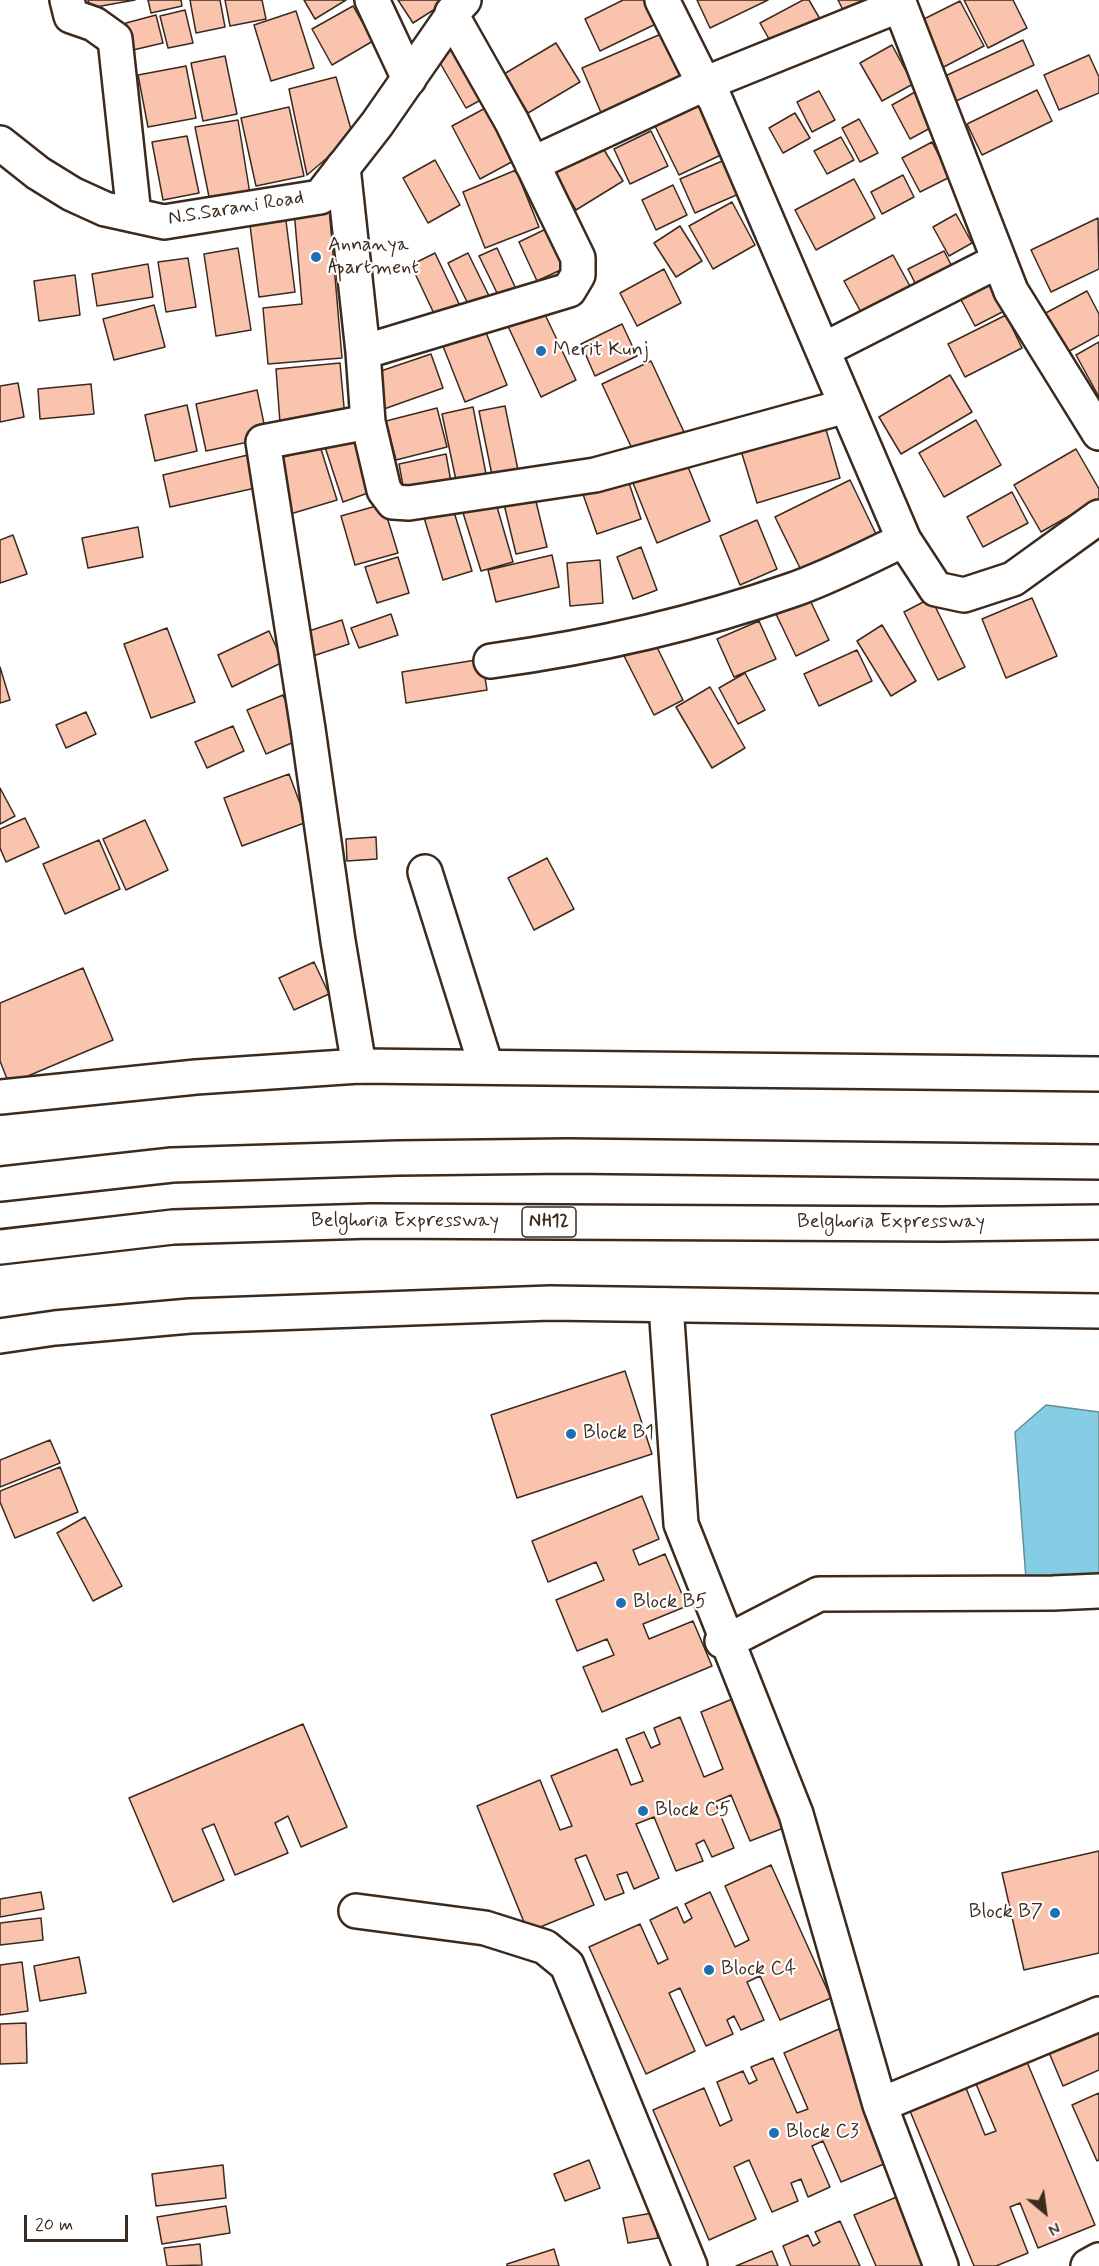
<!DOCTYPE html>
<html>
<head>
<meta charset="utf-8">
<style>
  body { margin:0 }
  #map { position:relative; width:1099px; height:2266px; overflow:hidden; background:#fff; font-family:Mynerve,sans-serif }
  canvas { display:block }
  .north { position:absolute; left:1015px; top:2182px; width:60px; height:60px; -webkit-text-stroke:4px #fff; paint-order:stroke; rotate:151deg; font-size:16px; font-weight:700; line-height:24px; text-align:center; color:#3b2a1e }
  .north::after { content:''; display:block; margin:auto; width:21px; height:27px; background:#3b2a1e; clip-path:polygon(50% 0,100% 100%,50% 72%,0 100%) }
  .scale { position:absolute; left:24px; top:2215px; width:104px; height:27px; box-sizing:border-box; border:3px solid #3b2a1e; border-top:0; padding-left:8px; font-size:18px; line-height:21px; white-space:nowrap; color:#3b2a1e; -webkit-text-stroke:4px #fff; paint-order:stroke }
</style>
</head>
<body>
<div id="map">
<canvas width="1099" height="2266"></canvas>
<div class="north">N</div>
<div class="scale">20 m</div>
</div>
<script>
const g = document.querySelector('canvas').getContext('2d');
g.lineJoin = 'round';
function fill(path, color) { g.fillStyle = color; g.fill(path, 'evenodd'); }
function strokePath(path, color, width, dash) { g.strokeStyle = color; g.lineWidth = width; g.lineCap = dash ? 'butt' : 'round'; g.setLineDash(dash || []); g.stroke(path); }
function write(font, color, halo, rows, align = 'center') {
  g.font = font + ' Mynerve,sans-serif'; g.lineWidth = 4.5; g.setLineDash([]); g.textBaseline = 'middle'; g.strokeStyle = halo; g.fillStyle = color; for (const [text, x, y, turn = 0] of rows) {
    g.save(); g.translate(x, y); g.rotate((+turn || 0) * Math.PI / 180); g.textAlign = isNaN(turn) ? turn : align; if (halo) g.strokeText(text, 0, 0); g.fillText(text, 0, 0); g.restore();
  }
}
const water = new Path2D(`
  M1046,1405L1099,1412V1604L1028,1606L1015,1432Z`);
fill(water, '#84cde5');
strokePath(water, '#678c95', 1.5);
const building = new Path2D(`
  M88,0H135L90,8Z
  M148,0H181L182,6L151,13Z
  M190,0H220L225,27L196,33Z
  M225,0H262L266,19L230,26Z
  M304,0H346L315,19Z
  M398,0H449L413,23Z
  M623,0H652L662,21L600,51L585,19Z
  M697,0H768L710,28Z
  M803,0H809L820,19L773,46L760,23Z
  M838,0H868L844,12Z
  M964,0H1013L1027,28L988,48Z
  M960,1L984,46L938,70L914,24Z
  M353,6L373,41L332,65L312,29Z
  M185,10L193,43L168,48L160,16Z
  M296,11L314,68L271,81L254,25Z
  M156,15L163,43L133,50L126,23Z
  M668,31L687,78L602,115L582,68Z
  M1023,40L1034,65L954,102L943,77Z
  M460,42L490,95L466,108L436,56Z
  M556,43L580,82L528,113L504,74Z
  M892,45L913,84L882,101L860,63Z
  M1089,55L1099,77V93L1059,110L1044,75Z
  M225,56L237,114L203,121L191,63Z
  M186,66L196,118L148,127L138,75Z
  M336,77L353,136L307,175L289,89Z
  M1037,90L1052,121L982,155L967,124Z
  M819,91L835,120L812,132L797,102Z
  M915,92L934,126L910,139L892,105Z
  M704,103L727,152L679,175L655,126Z
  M491,105L519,158L480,179L452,126Z
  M289,107L304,176L256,186L241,118Z
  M795,113L810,138L783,153L769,128Z
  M859,119L878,153L860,162L842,128Z
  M238,120L250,194L210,202L195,127Z
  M651,131L668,166L630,184L614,149Z
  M187,136L199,193L163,200L152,142Z
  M841,137L854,160L827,174L814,151Z
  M598,140L623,181L576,210L551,169Z
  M932,142L950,177L920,192L902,158Z
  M727,159L741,193L695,213L680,179Z
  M435,160L460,205L428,223L403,178Z
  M516,170L539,227L485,248L463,192Z
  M903,175L914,197L882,214L871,192Z
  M854,179L875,218L816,250L795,210Z
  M673,185L687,215L656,230L642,200Z
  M732,202L755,245L713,269L689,226Z
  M329,207L342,358L268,364L263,308L302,304L294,210Z
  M956,214L972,243L949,256L933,227Z
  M1098,218L1099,269L1051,292L1031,250Z
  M286,221L295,292L259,297L250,225Z
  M680,226L702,261L676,277L654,243Z
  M548,228L567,267L537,281L519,242Z
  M238,248L251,330L216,336L204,254Z
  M497,248L517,291L500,299L479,256Z
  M944,251L958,278L922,297L908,269Z
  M435,253L462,310L438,322L411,265Z
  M468,253L491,300L471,310L448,263Z
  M893,255L917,299L868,325L844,281Z
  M188,258L196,307L166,312L158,262Z
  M148,264L153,297L97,306L92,274Z
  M664,269L681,303L637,326L620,293Z
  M75,275L80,315L39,321L34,281Z
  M994,278L1010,308L975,326L959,296Z
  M1087,291L1099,314V335L1064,354L1042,315Z
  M154,305L165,347L114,360L103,319Z
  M541,306L576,380L541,397L506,322Z
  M1006,315L1022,348L965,377L948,344Z
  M622,324L637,356L595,376L581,344Z
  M483,325L507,385L465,402L441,341Z
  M1099,342V397L1076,355Z
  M431,354L443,388L384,409L372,374Z
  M651,361L684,432L635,455L602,384Z
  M340,363L345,418L280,423L276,369Z
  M950,375L972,412L901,454L879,417Z
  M18,383L24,417L0,422V386Z
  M91,384L94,414L40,419L38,389Z
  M257,390L267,438L206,451L196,404Z
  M187,405L197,451L155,461L145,415Z
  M505,406L519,475L493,480L479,411Z
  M473,407L487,479L457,485L442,414Z
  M437,408L447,447L396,460L386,421Z
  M823,419L840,478L757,503L739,444Z
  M976,420L1001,465L944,497L919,453Z
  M360,434L379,489L343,502L325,447Z
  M320,446L337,500L287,515L271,461Z
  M1076,449L1099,489V499L1041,532L1014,485Z
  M252,454L260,487L170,507L163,475Z
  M446,454L451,482L404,491L399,464Z
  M686,462L710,521L657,543L633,483Z
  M624,468L641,519L597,534L579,483Z
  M850,480L876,534L801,570L775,517Z
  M533,489L547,547L516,554L502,496Z
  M1012,492L1028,523L983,547L967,517Z
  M493,493L513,562L481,571L460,503Z
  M451,502L472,571L443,580L422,511Z
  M383,504L398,553L355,565L341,516Z
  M757,520L777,569L740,585L720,536Z
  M138,527L143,557L88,568L82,538Z
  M13,535L27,574L0,583V540Z
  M641,547L657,590L633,599L617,557Z
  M552,555L559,587L496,602L488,570Z
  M398,557L409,593L377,603L365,567Z
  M600,560L603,603L570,606L567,563Z
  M809,598L829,640L796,656L776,614Z
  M931,598L965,667L938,680L904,612Z
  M1032,598L1057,656L1006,678L982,619Z
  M391,614L398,635L359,648L351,628Z
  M342,620L349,644L310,657L303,633Z
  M759,621L776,659L734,677L717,639Z
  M882,625L916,681L891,696L857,641Z
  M167,628L195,702L151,718L124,644Z
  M269,631L283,662L232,687L218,655Z
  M651,635L683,700L654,715L621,650Z
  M857,650L872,681L819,706L804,674Z
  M482,659L487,690L406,703L402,672Z
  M0,667L10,700L0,703Z
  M745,673L765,710L738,724L719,688Z
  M710,687L745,748L712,768L676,707Z
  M283,695L301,739L266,754L247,710Z
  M86,712L96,734L66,748L56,725Z
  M233,726L244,751L207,768L195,742Z
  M289,774L307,822L242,846L224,798Z
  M0,788L15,816L0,824Z
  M25,818L39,847L6,862L0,848V829Z
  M145,820L168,870L126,890L103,839Z
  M376,837L377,859L347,861L346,839Z
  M99,840L120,889L65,914L43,864Z
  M547,858L574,909L534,930L508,878Z
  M314,962L329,994L294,1010L279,978Z
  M83,968L113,1040L9,1084L0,1061V1003Z
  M625,1371L652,1454L517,1498L491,1415Z
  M50,1440L60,1463L0,1487V1460Z
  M60,1467L78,1512L15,1538L0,1502V1491Z
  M642,1496L659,1539L633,1550L639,1565L665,1554L687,1606L643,1624L649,1639L693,1621L712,1666L602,1712L583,1667L614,1655L607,1639L577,1651L556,1600L604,1580L596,1562L548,1582L532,1541Z
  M85,1517L122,1586L93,1601L57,1533Z
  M742,1695L794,1824L750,1841L731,1795L715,1802L734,1848L712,1857L704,1840L696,1844L703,1861L676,1871L654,1817L636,1824L659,1878L634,1889L627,1872L617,1875L624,1893L605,1900L586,1855L575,1859L594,1905L528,1932L477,1806L540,1780L560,1830L572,1826L551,1776L617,1749L631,1785L643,1781L626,1739L644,1732L651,1748L660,1744L654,1728L680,1717L704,1777L723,1769L701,1712Z
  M303,1724L347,1827L301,1847L288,1816L275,1823L288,1853L235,1875L214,1824L202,1829L224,1880L173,1902L129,1798Z
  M1099,1851V1953L1024,1970L1002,1873Z
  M771,1865L831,1998L780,2020L760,1976L747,1982L764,2020L741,2030L734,2016L727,2020L733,2034L706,2046L680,1988L669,1993L695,2051L646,2074L589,1947L640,1924L658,1964L668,1959L650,1920L677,1907L684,1923L692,1918L685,1904L710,1892L735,1947L749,1940L725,1886Z
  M41,1892L44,1909L0,1917V1899Z
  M41,1918L43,1940L0,1945V1923Z
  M79,1957L86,1993L40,2001L34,1966Z
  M22,1962L28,2011L0,2015V1965Z
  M1099,2019V2070L1063,2086L1045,2043Z
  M26,2023L27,2063L0,2064V2024Z
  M839,2029L896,2159L841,2182L823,2141L812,2146L830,2187L808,2197L801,2179L791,2183L798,2201L772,2212L749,2160L734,2167L756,2219L709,2240L653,2110L704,2088L720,2126L732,2120L717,2082L743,2071L749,2084L757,2080L751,2067L773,2058L797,2113L808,2109L784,2053Z
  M1027,2062L1095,2225L1038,2248L1020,2203L1010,2207L1028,2253L996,2266H974L910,2111L966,2088L985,2135L996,2131L976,2084Z
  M1099,2093V2160L1097,2161L1072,2105Z
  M589,2160L600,2188L565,2201L554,2174Z
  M223,2165L226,2198L156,2206L152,2174Z
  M906,2193L937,2266H876L854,2215Z
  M226,2206L230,2233L162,2244L157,2217Z
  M653,2213L658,2238L628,2243L623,2218Z
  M840,2221L860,2266H791L783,2246L808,2235L813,2246L820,2242L815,2232Z
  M200,2244L202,2265L167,2266L164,2248Z
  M554,2249L559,2266H507V2264Z
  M772,2251L778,2266H736Z`);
fill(building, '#fac3ad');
strokePath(building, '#3b2a1e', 1.5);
const minor = new Path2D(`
  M67,0L71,16L94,24L115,39L134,215
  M372,0L409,79
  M662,0L704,84L715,99L904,540L936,589L964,595L1013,579L1099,517
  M898,0L1011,291L1099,433
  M532,164L704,84L900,5
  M343,167L363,352L368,422L263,442L308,729L338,941L359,1066
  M823,350L998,261
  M363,352L569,290L578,275V258L512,122L452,16
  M368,422L384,490L393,502L409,503L595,475L846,406
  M491,661C593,647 695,624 792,590C830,577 867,557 904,540
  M425,872L486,1066
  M666,1305L681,1524L796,1814L880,2105L1099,2014
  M722,1641H728L819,1594L1053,1593L1099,1591
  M356,1911L485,1928L545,1947L567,1965L690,2266
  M880,2105L941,2266
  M1088,2266L1099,2260`);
const tertiary = new Path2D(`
  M0,143L38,173L72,194L105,209L164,222L320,197L377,124L452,16V13L464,0
  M0,1097L196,1077L359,1066L1099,1074
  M0,1336L55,1328L190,1316L550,1303L1099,1311`);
const trunk = new Path2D(`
  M0,1184L172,1165L398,1158L568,1156L1099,1162
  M0,1247L173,1227L371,1221L942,1224L1099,1222`);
strokePath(minor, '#3b2a1e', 38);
strokePath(tertiary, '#3b2a1e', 38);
strokePath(trunk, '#3b2a1e', 38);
strokePath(minor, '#fff', 33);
strokePath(tertiary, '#fff', 33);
strokePath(trunk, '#fff', 33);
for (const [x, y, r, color] of [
  [316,257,6,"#1f6fb2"],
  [541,351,6,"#1f6fb2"],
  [571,1434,6,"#1f6fb2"],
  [621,1603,6,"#1f6fb2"],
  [643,1811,6,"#1f6fb2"],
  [1055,1913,6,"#1f6fb2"],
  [709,1970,6,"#1f6fb2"],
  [774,2133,6,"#1f6fb2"]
]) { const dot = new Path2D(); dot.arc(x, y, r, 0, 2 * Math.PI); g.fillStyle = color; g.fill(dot); strokePath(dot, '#fff', 2); }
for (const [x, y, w] of [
  [549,1222,54]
]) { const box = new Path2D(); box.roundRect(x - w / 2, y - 15, w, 30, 4.5); g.fillStyle = '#fff'; g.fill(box); strokePath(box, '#3b2a1e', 1.5); }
write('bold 18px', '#3b2a1e', null, [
  ["NH12",549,1222]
]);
write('20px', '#3b2a1e', '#fff', [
  ["N.S.Sarani Road",236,209,-9],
  ["Belghoria Expressway",405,1222],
  ["Belghoria Expressway",891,1223]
]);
write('20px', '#3b2a1e', '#fff', [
  ["Annanya",328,246],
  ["Apartment",328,269],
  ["Merit Kunj",553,351],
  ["Block B1",583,1434],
  ["Block B5",633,1603],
  ["Block C5",655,1811],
  ["Block B7",1043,1913,"right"],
  ["Block C4",721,1970],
  ["Block C3",786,2133]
], 'left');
</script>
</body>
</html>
